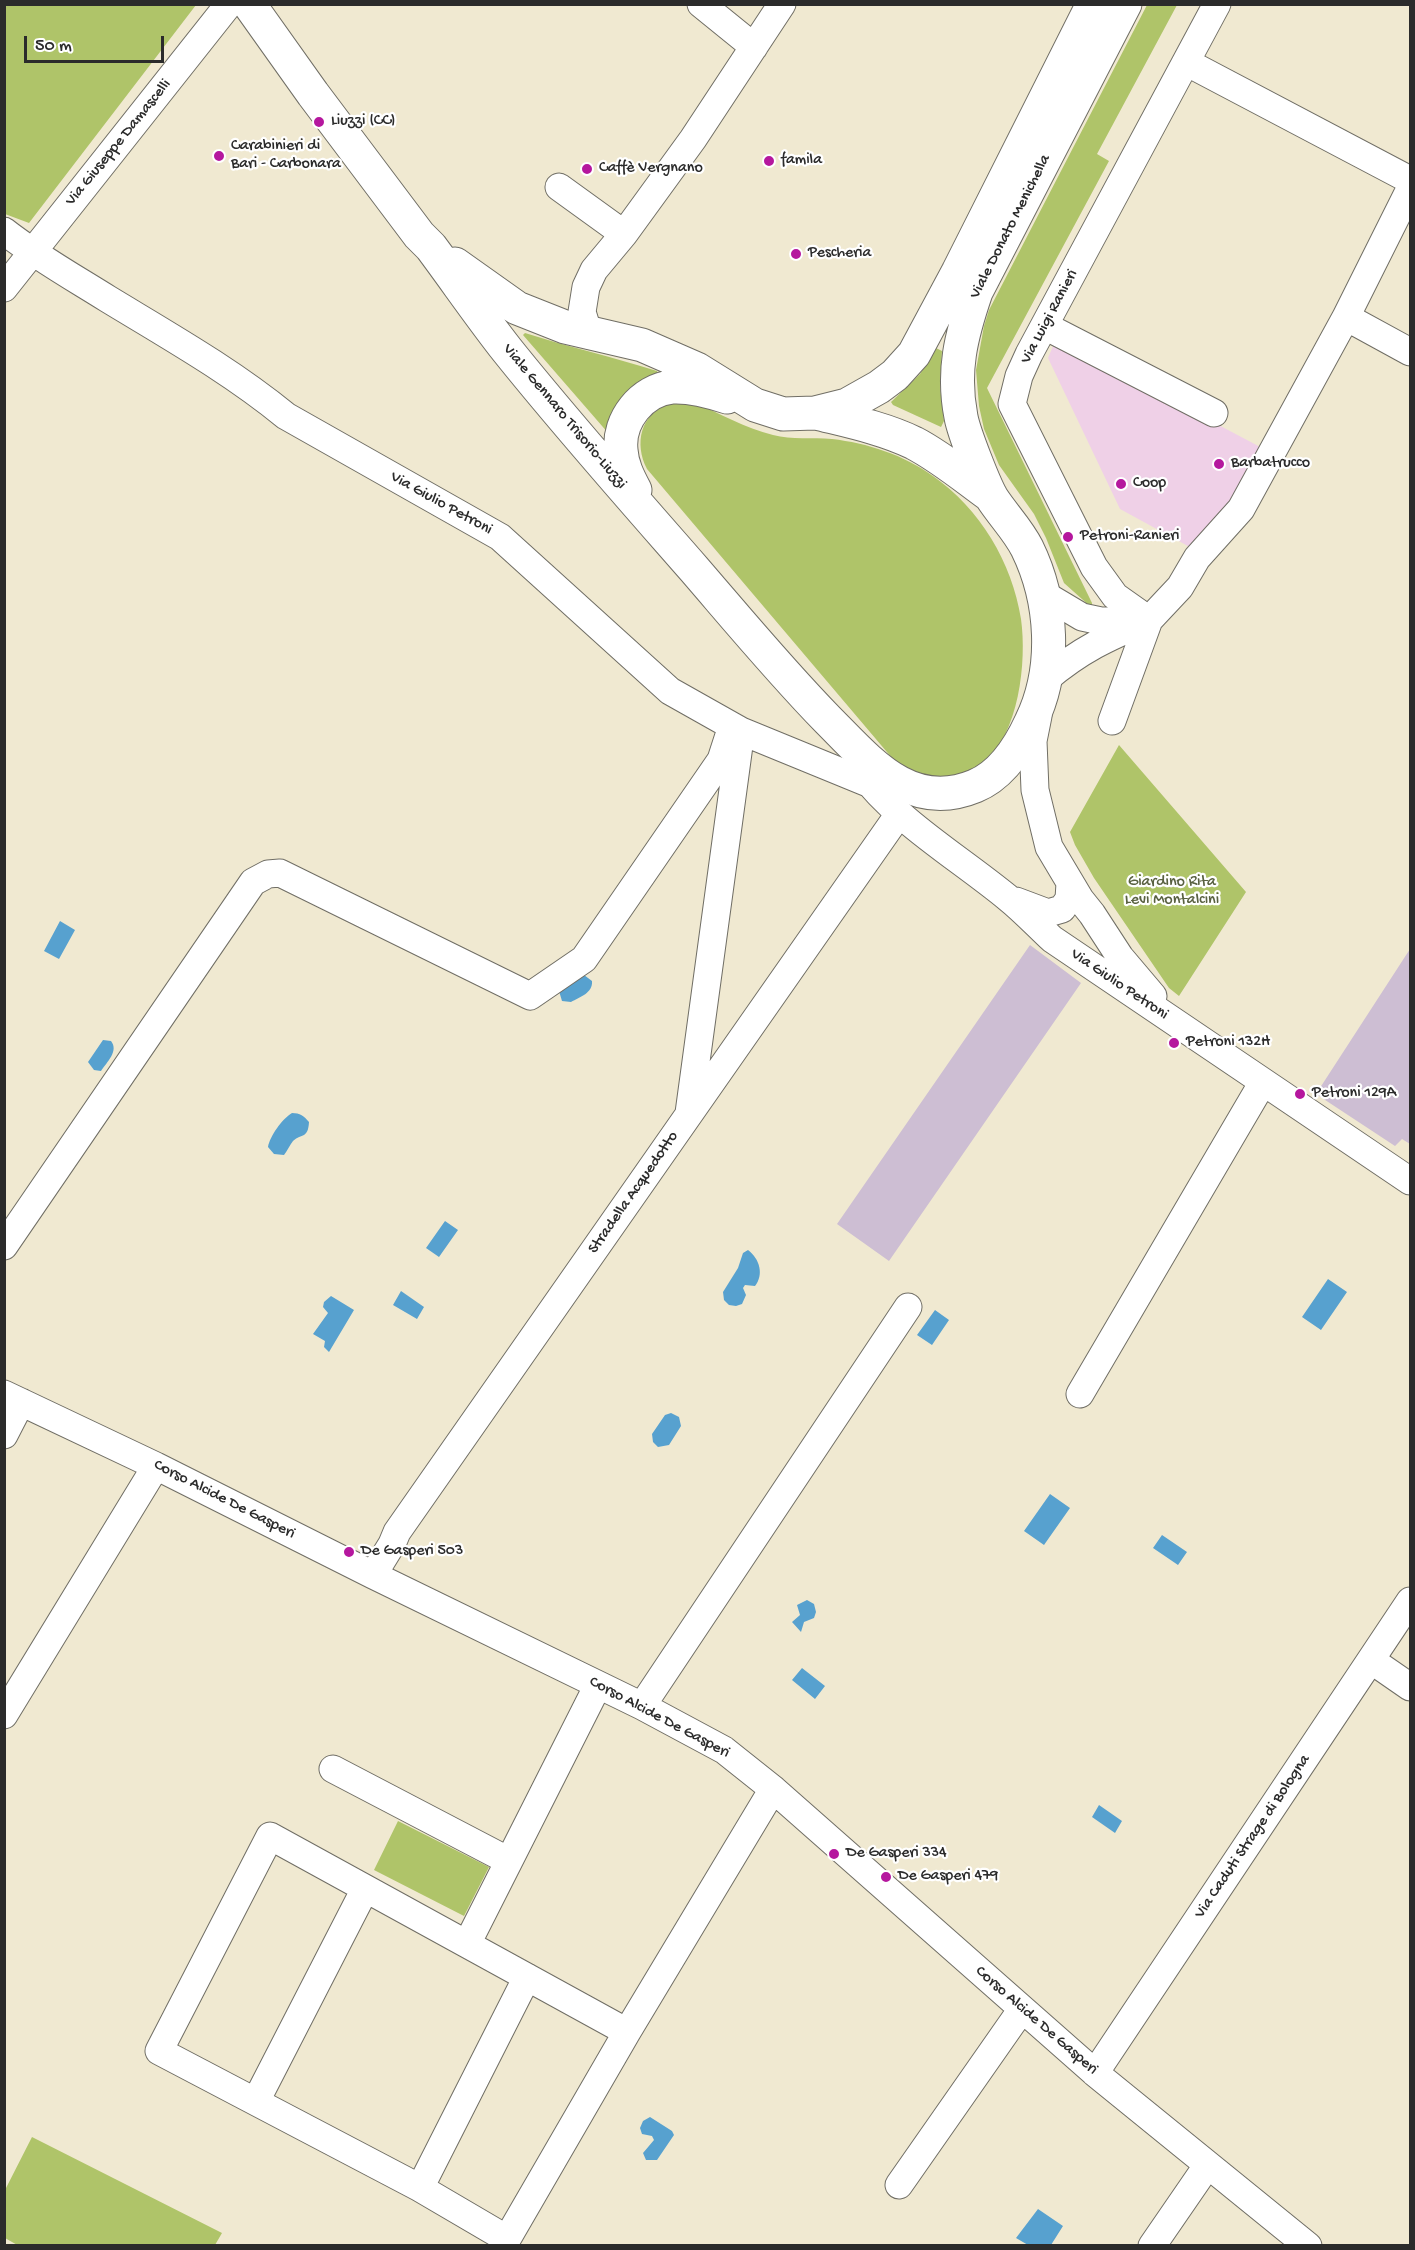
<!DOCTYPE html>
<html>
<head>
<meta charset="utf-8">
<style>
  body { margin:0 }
  #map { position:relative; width:1415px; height:2250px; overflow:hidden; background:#f0e9d1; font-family:"Gochi Hand",sans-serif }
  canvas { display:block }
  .frame { position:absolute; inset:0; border:6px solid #2b2b2b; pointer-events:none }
  .scale { position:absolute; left:24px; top:36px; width:140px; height:27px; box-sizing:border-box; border:3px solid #2b2b2b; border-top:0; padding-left:8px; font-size:18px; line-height:21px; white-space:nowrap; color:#2b2b2b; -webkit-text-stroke:4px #fff; paint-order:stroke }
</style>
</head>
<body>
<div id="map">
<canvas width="1415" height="2250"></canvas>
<div class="frame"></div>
<div class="scale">50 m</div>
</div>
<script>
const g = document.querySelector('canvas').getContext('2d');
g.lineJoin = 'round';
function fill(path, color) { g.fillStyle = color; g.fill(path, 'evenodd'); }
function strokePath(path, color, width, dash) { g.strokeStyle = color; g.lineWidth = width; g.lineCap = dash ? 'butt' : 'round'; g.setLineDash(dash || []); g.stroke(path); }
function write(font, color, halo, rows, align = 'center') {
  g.font = font + ' "Gochi Hand",sans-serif'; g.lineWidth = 4.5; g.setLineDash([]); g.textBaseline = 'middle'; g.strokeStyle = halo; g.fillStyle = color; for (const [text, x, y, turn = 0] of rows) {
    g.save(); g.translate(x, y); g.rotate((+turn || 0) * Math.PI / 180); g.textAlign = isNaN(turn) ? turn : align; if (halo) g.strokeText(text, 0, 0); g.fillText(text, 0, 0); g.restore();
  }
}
fill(new Path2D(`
  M1056,339L1264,449L1242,492L1197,551L1120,509L1048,358Z`), '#efd0e7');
fill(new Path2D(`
  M1030,945L1081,983L889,1261L837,1224Z
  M1410,949V1144L1402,1139L1395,1146L1316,1094Z`), '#cdbed3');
fill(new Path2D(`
  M7,4L196,5L29,223L5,214L4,8Z
  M1147,5H1177L1097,154L1109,161L987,388L1092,603V608L1064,583L1046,538L1034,514L999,465L984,429L979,406L976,370L984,326L989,310Z
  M525,333C569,347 613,357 657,371L658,374L609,434L523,335Z
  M936,348L942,351L940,387L944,421L941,427L893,405L891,402L920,374Z
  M693,402C719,413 745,428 773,435C792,440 812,437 832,439C867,443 904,455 933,476C980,509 1012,562 1021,619C1027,662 1019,734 983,764C973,772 958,776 945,777C924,778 908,771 892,758L647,469C634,444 640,413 670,404C677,401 686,402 693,402Z
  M1119,745L1246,892L1179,996L1169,988L1094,878L1075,845L1070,832Z
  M398,1821L489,1867L464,1916L374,1870Z
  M32,2137L222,2233L215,2245L19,2246L5,2238V2190Z`), '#afc469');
fill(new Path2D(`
  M60,921L75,930L59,959L44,951Z
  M584,975L592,981C593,993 580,997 571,1002L562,1001L559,991Z
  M103,1040L111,1041C119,1051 107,1062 101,1071L94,1070L88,1062Z
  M292,1113C300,1113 304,1116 309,1122C308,1139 302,1133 293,1141C290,1145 287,1151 284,1155L274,1154L268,1147C270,1136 282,1119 292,1113Z
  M445,1221L458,1230L439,1257L426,1248Z
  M748,1250C760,1259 764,1275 755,1286L745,1285L743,1288L746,1295L742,1304L736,1306L729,1305L724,1300L723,1292L738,1268L743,1253Z
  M1328,1279L1347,1292L1321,1330L1302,1317Z
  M401,1291L424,1307L417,1319L393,1305Z
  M331,1296L354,1310L329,1352L324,1347L325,1341L313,1334L328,1313L323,1307L324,1302Z
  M935,1310L949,1320L932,1345L917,1335Z
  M671,1413L679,1417L681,1426L669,1445L658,1447L653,1442L652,1434L665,1415Z
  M1050,1494L1070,1508L1044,1545L1024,1531Z
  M1162,1535L1187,1552L1178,1565L1153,1548Z
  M807,1600L814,1604L816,1612L814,1618L804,1622L801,1632L792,1622L800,1615L797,1605Z
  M802,1668L825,1686L815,1699L792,1680Z
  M1099,1805L1122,1821L1115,1833L1092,1817Z
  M650,2117L672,2131L674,2135L657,2160H646L643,2153L654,2140L652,2136L642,2134L640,2128L643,2121Z
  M1038,2209L1063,2226L1051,2245H1028L1016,2238Z`), '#57a1cf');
const minor = new Path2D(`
  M701,4L754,47
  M1186,62L1410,180
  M559,187L624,234
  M4,231C37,257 73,277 108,299C169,336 231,371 286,416L500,537L670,691L741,731L868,783
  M4,288L229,4
  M1346,317L1410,352
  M1045,326L1214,413
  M589,335L582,312L586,287L594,270L624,234L693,139L782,4
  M1045,595L1082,617L1101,621L1136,620
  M1149,620L1115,596L1094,567L1012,404L1019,376L1029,354L1217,4
  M1046,679C1080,650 1108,637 1149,620
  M1038,716L1033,741L1035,790L1049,847L1080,899L1092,914L1120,957L1153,996
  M1112,721L1149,620L1180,587L1197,558L1241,509L1346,317L1410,189
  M858,769C897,822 957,856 1008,898C1023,910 1037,925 1052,939L1410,1181
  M1016,901L1048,913L1062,909L1069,899L1070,883
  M689,1113L740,738
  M4,1246L253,882L268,874L280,873L530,996L584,959L721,760L732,726
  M4,1394L156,1466L373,1575L642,1706L724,1750L773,1789L1095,2073L1308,2246
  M1080,1394L1263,1082
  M4,1435L21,1402
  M373,1575L392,1544L397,1532L899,814
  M1371,1660L1410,1687
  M642,1706L908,1307
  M4,1715L156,1466
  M333,1769L509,1861
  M467,1944L598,1685
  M1095,2073L1410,1601
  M256,2101L365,1889
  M899,2185L1022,2009
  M420,2188L527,1977
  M507,2239L420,2188L159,2051L270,1836L627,2032
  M503,2246L627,2032L773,1789
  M1152,2246L1207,2166`);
const major = new Path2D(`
  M249,4L313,94L419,235L431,247C457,282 481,317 507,350C567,425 631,497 694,569C738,620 781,672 828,720C869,761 910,813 975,786C1002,775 1019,748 1031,722C1057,669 1053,601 1027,548C1018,530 1003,515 992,498C984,484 964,433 961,417C952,371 961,336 976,292L1125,4
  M455,264L517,308L565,327L642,345L697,369L755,405L783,414L815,413L847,405L879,387L895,375L914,354L958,272L1093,4
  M816,413C848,421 883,428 914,443C941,457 966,478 991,496
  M635,490C628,477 622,465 621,450C618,420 642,390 672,387C691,386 709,391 727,397`);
strokePath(minor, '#706e65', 29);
strokePath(major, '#706e65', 35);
strokePath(minor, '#fff', 27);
strokePath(major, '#fff', 33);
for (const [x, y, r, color] of [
  [319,122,6,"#b5179e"],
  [219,156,6,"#b5179e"],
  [769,161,6,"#b5179e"],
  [587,169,6,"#b5179e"],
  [796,254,6,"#b5179e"],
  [1219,464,6,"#b5179e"],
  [1121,484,6,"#b5179e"],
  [1068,537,6,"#b5179e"],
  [1174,1043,6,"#b5179e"],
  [1300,1094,6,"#b5179e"],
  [349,1552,6,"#b5179e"],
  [834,1854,6,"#b5179e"],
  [886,1877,6,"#b5179e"]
]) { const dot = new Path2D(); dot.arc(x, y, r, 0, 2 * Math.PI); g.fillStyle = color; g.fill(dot); strokePath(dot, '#fff', 2); }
write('16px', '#2b2b2b', '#fff', [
  ["Liuzzi (CC)",331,122],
  ["Carabinieri di",231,147],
  ["Bari - Carbonara",231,165],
  ["famila",781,161],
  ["Caffè Vergnano",599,169],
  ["Pescheria",808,254],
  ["Barbatrucco",1231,464],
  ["Coop",1133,484],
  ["Petroni-Ranieri",1080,537],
  ["Petroni 132H",1186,1043],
  ["Petroni 129A",1312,1094],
  ["De Gasperi 503",361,1552],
  ["De Gasperi 334",846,1854],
  ["De Gasperi 479",898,1877]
], 'left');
write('16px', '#2b2b2b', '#fff', [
  ["Via Giuseppe Damascelli",119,143,-51],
  ["Viale Donato Menichella",1011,227,-63],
  ["Via Luigi Ranieri",1050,317,-62],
  ["Viale Gennaro Trisorio-Liuzzi",564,417,50],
  ["Via Giulio Petroni",441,504,29],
  ["Via Giulio Petroni",1119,985,34],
  ["Stradella Acquedotto",634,1193,-55],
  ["Corso Alcide De Gasperi",224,1500,27],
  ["Corso Alcide De Gasperi",659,1718,28],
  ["Via Caduti Strage di Bologna",1253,1837,-56],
  ["Corso Alcide De Gasperi",1036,2021,41]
]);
write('16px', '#596141', '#fff', [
  ["Giardino Rita",1172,883],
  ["Levi Montalcini",1172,901]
]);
</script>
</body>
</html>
